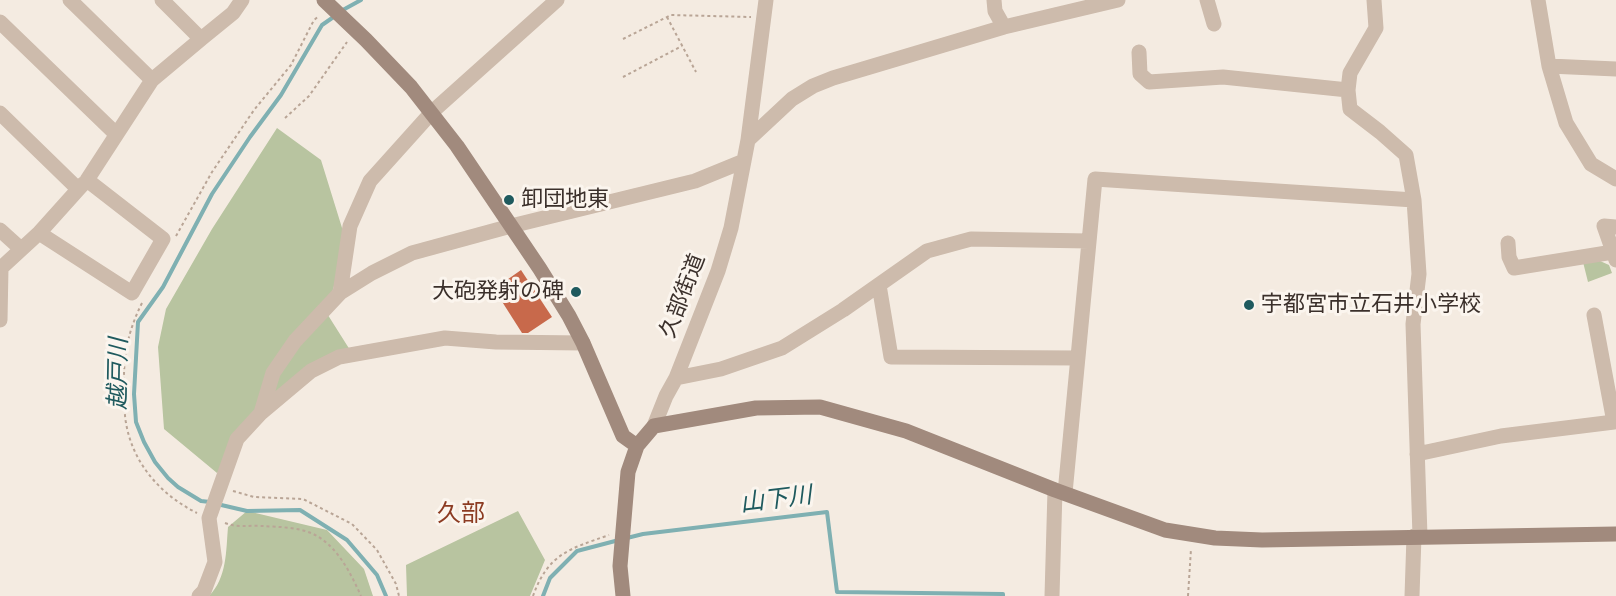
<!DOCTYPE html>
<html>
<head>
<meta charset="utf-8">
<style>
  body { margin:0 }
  canvas { display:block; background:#f4ebe1 }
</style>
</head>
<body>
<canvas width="1616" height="596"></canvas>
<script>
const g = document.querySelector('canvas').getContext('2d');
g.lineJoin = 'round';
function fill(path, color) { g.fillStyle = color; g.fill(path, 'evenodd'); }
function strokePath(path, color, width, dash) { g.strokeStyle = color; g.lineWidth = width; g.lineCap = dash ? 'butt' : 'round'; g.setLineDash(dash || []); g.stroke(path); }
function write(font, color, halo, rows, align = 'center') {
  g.font = font + ' Karla,"Noto Sans JP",sans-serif'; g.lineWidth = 6; g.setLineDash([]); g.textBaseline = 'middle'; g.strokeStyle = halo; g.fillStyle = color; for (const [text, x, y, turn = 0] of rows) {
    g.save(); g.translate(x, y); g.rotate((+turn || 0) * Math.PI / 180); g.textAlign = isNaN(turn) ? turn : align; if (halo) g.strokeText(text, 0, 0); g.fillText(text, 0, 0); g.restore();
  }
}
fill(new Path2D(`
  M277,128L321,160L347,244L326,312L350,350L305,370L217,473L164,429L158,347L166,309L212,229Z
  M1600,261L1609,265L1612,273L1588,282L1583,262Z
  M247,511L327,530L364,569L373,596H209C227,578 226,551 228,527Z
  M518,511L545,560L530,596H407L406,565Z`), '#b8c4a0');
strokePath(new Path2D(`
  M341,11L361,0
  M210,502L201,501L178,487L168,478L155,462L144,442L136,422L134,394L138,322L163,287L212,194L250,137L281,95L322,25L335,16
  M217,504L247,511L300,510L347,540L377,575L386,596
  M627,538L643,534L827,512L837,592L1003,594V596
  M543,596L550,578L577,551L619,540`), '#7fb0b2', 4);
fill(new Path2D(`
  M521,270L552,317L528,333H522L494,289Z`), '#c8694b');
strokePath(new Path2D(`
  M667,17L696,72
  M623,39L671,15L751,17
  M623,77L682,46
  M285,118L309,96L347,42
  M176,236L212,172L254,110L291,65L314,20L319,16
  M142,303C127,333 123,358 124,391C125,402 124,413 126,423C133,464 161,495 197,513
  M233,491L254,497L303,499L352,524L377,550L396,584L399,596
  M225,523C237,528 249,525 262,526C279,527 302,527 317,536C339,549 351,574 361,596
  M533,596C548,554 569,549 609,535
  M1188,596L1191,549`), '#b9a596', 2, [3, 3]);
strokePath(new Path2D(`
  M70,0L152,80
  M162,0L201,39L233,13L242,0
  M994,0L995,11L1004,27
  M1207,0L1214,24
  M1374,0L1376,28L1350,73L1348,90L1350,109L1380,132L1406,155L1414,200
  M1538,0L1549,66L1616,69
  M0,22L116,134
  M1139,52L1140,74L1149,82L1223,77L1348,90
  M1549,66L1566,123L1591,164L1616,179
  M0,113L78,189
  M748,140L792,99L813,86L833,78L1004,27L1118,0
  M1616,227L1604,226L1616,260
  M0,230L21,249
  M39,233L83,184
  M1508,243L1509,257L1514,268L1613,252
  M879,285L891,357L1078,358
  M340,293L350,226L370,181L432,112L557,0
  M0,320L1,268L39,233L132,293L163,239L87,180L152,80L201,39
  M676,378L721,369L782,348L843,310L927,251L971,239L1089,241
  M261,413L273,373L295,341L340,293L372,273L412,253L511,226L695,181L744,161
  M654,426L666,396L676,378L718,271L731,228L748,140L766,0
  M1417,454L1501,436L1614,422L1594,315
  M1065,493L1095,179L1414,200L1419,274L1413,324L1420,536
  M199,596L204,591L215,562L209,518L237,439L261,413L311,371L339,357L445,338L496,342L583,343
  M1052,596L1055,490
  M1412,596L1414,536`), '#cdbbac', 15);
strokePath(new Path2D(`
  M324,0L366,40L411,87L457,146L540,269L569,316L583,343L623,436L637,446
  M623,596L620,566L628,472L637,446L654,426L756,408L820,407L906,431L1055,490L1165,530L1215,538L1262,540L1616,534`), '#a18a7d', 15);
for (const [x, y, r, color] of [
  [509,200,6,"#1f5a5e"],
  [576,292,6,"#1f5a5e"],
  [1249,305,6,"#1f5a5e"]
]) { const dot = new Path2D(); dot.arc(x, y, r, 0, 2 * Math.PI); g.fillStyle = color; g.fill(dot); strokePath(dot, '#fbf5ee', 2); }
write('22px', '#3b302b', '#fbf5ee', [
  ["卸団地東",521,200],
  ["大砲発射の碑",564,292,"right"],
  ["宇都宮市立石井小学校",1261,305]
], 'left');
write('22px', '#3b302b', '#fbf5ee', [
  ["久部街道",683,296,-69]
]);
write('italic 24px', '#1f5a5e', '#fbf5ee', [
  ["越戸川",119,374,-89],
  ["山下川",776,500,-7]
]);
write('24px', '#8c3b22', '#fbf5ee', [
  ["久部",461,514]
]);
</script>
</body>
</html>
